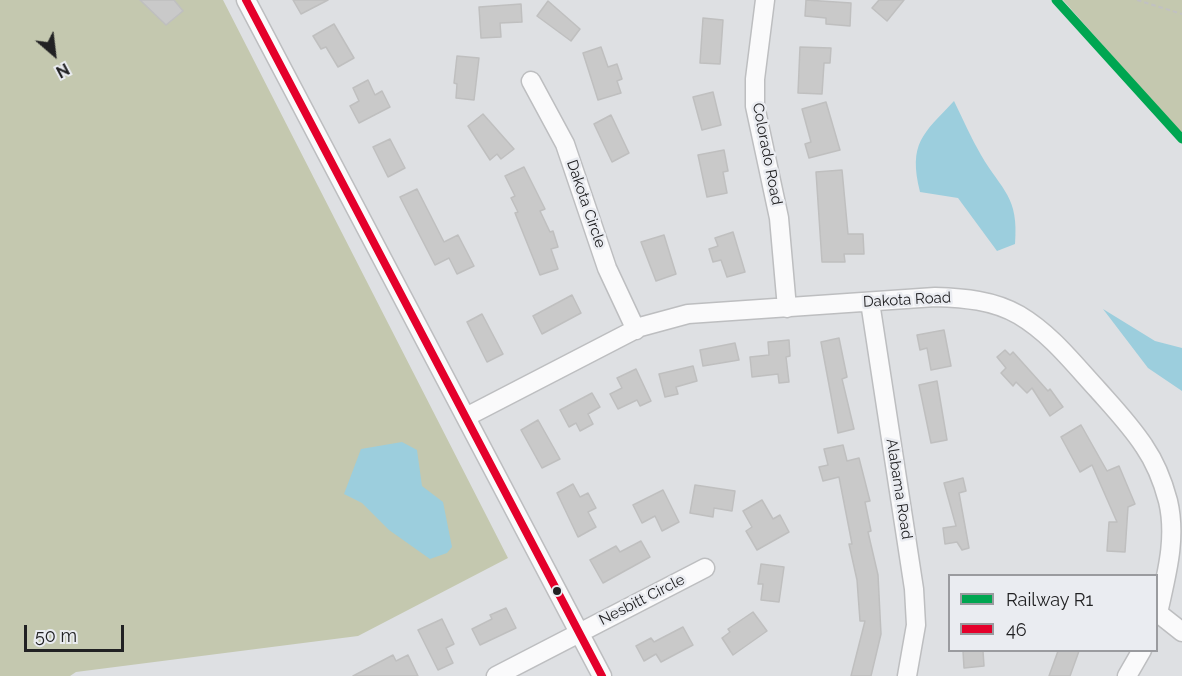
<!DOCTYPE html>
<html>
<head>
<meta charset="utf-8">
<style>
  body { margin:0 }
  #map { position:relative; width:1182px; height:676px; overflow:hidden; background:#dee0e3; font-family:Raleway,sans-serif }
  canvas { display:block }
  .legend { position:absolute; left:948px; top:574px; width:210px; height:78px; box-sizing:border-box; background:#eaecf1; border:2px solid #9a9b9f; margin:0; padding:8px 10px; list-style:none; font-size:18px; color:#212123 }
  .legend li { display:flex; align-items:center; gap:12px; height:30px }
  .legend b { width:30px; border:2px solid #9a9b9f }
  .north { position:absolute; left:24px; top:24px; width:60px; height:60px; -webkit-text-stroke:4px #eaecf1; paint-order:stroke; rotate:152deg; font-size:16px; font-weight:700; line-height:24px; text-align:center; color:#212123 }
  .north::after { content:''; display:block; margin:auto; width:21px; height:27px; background:#212123; clip-path:polygon(50% 0,100% 100%,50% 72%,0 100%) }
  .scale { position:absolute; left:24px; top:625px; width:100px; height:27px; box-sizing:border-box; border:3px solid #212123; border-top:0; padding-left:8px; font-size:18px; line-height:21px; white-space:nowrap; color:#212123; -webkit-text-stroke:4px #eaecf1; paint-order:stroke }
</style>
</head>
<body>
<div id="map">
<canvas width="1182" height="676"></canvas>
<ul class="legend">
<li><b style="height:8px;background:#00a651"></b>Railway R1</li>
<li><b style="height:8px;background:#e4002b"></b>46</li>
</ul>
<div class="north">N</div>
<div class="scale">50 m</div>
</div>
<script>
const g = document.querySelector('canvas').getContext('2d');
g.lineJoin = 'round';
function fill(path, color) { g.fillStyle = color; g.fill(path, 'evenodd'); }
function strokePath(path, color, width, dash) { g.strokeStyle = color; g.lineWidth = width; g.lineCap = dash ? 'butt' : 'round'; g.setLineDash(dash || []); g.stroke(path); }
function write(font, color, halo, rows, align = 'center') {
  g.font = font + ' Raleway,sans-serif'; g.lineWidth = 5; g.setLineDash([]); g.textBaseline = 'middle'; g.strokeStyle = halo; g.fillStyle = color; for (const [text, x, y, turn = 0] of rows) {
    g.save(); g.translate(x, y); g.rotate((+turn || 0) * Math.PI / 180); g.textAlign = isNaN(turn) ? turn : align; if (halo) g.strokeText(text, 0, 0); g.fillText(text, 0, 0); g.restore();
  }
}
fill(new Path2D(`
  M0,0H223L508,558L358,636L76,672L70,676H0Z
  M1063,0H1182V135Z`), '#c4c8af');
fill(new Path2D(`
  M954,101C963,119 971,138 981,155C1002,191 1019,196 1015,244L997,251L958,198L920,192C908,143 923,134 954,101Z
  M1103,309L1155,341L1182,348V391L1148,368Z
  M402,442L417,450L422,486L443,502L452,547L447,553L430,559L389,530L362,503L344,494L361,449Z`), '#9ccedd');
const building = new Path2D(`
  M140,0H174L183,11L166,25Z
  M293,0H328L301,14Z
  M806,0L851,3L850,26L826,24V18L805,16Z
  M879,0H904L887,21L872,8Z
  M548,1L580,29L571,41L537,16Z
  M521,4L522,22L500,23L501,37L481,38L479,7Z
  M703,18L723,20L720,64L700,63Z
  M334,24L354,58L338,67L326,47L321,49L313,36Z
  M601,47L608,67L617,64L622,79L617,81L621,93L598,100L583,53Z
  M800,47L831,48L830,63H824L822,94L798,93Z
  M457,56L479,58L474,100L456,98L457,84L454,83Z
  M368,80L375,95L382,91L390,107L359,123L350,106L359,101L353,88Z
  M713,92L721,125L702,130L693,97Z
  M826,102L840,150L809,158L805,144L811,142L802,109Z
  M483,114L514,149L501,159L497,154L490,160L468,126Z
  M611,115L629,153L612,162L594,124Z
  M390,139L405,168L388,177L373,147Z
  M724,150L728,171L723,172L727,193L707,197L698,155Z
  M524,167L545,209L540,211L550,232L553,231L558,247L551,249L558,269L540,275L515,213L518,212L511,198L515,196L505,176Z
  M842,170L848,234H863L864,254H844L845,262H822L816,172Z
  M417,189L444,242L458,235L474,266L457,274L449,258L435,265L400,197Z
  M733,232L745,272L727,277L721,260L713,262L709,249L718,246L715,238Z
  M664,235L676,274L656,281L641,242Z
  M572,295L581,313L542,334L533,316Z
  M482,314L503,354L487,362L467,322Z
  M944,330L951,366L931,370L927,348L920,350L917,335Z
  M839,338L847,377L842,379L854,429L838,433L821,342Z
  M789,340L790,356L786,357L789,382L779,383L778,374L752,377L750,357L769,355L768,342Z
  M735,343L739,360L703,366L700,350Z
  M1005,350L1010,355L1013,352L1048,391L1050,389L1063,407L1050,416L1032,388L1027,393L1016,382L1013,386L1001,373L1006,368L997,357Z
  M693,366L697,381L676,387L678,394L665,397L659,374Z
  M636,369L651,401L640,406L637,400L618,409L610,394L622,388L617,378Z
  M937,381L947,440L931,443L919,385Z
  M592,393L600,407L588,414L593,424L580,431L576,423L569,427L560,410Z
  M538,420L560,459L542,468L521,430Z
  M1081,425L1107,471L1119,466L1135,504L1128,507L1125,552L1107,551L1109,522H1117L1092,465L1080,472L1061,437Z
  M843,445L847,461L859,458L870,501L865,502L871,531L868,532L878,575L881,634L871,676H851L865,621H860L857,580L849,544H852L839,477L823,481L819,467L828,465L824,449Z
  M963,478L966,491L959,493L969,548L962,550L957,542L945,544L943,528L956,526L944,483Z
  M573,484L580,497L588,493L596,508L588,512L596,527L578,537L557,493Z
  M695,485L735,491L732,511L714,508L713,517L690,513Z
  M663,490L679,522L662,531L655,516L642,523L633,505Z
  M762,500L773,519L780,515L789,532L757,550L746,531L752,527L743,511Z
  M641,541L650,557L603,583L590,560L616,546L620,552Z
  M761,564L784,567L779,602L761,600L763,584H758Z
  M506,608L516,628L480,645L472,629L492,619L490,615Z
  M753,612L767,631L733,655L722,638L730,632L728,629Z
  M442,619L454,644L446,648L453,663L438,670L418,630Z
  M683,627L693,645L661,662L656,654L644,661L636,646L651,638L654,642Z
  M963,651H983L984,666L964,668Z
  M1058,651H1079L1070,676H1049Z
  M393,655L396,661L408,655L418,676H353Z`);
fill(building, '#c9c9c9');
strokePath(building, '#bfbfbf', 1.5);
const minor = new Path2D(`
  M246,0L602,676
  M765,0L755,79V106L779,218L787,308
  M531,81L565,144L607,268L636,330
  M870,302L914,589L916,625L907,676
  M466,417L640,327L688,314L935,297C964,298 993,300 1019,315C1051,334 1073,363 1098,390C1114,408 1131,426 1144,446C1155,462 1163,482 1168,501C1177,539 1166,576 1158,613L1182,632
  M496,676L705,568
  M1127,676L1142,650`);
strokePath(minor, '#bdbec0', 21);
strokePath(new Path2D(`
  M1137,0L1182,14`), '#c1c1c1', 2, [4.5, 3]);
strokePath(minor, '#fafafb', 18);
strokePath(new Path2D(`
  M246,0L602,676`), '#e4002b', 8);
strokePath(new Path2D(`
  M1056,0L1182,139`), '#00a651', 9);
for (const [x, y, r, color] of [
  [557,591,5,"#212123"]
]) { const dot = new Path2D(); dot.arc(x, y, r, 0, 2 * Math.PI); g.fillStyle = color; g.fill(dot); strokePath(dot, '#eaecf1', 2); }
write('15px', '#212123', '#eaecf1', [
  ["Colorado Road",767,154,79],
  ["Dakota Circle",586,204,71],
  ["Dakota Road",907,300,-3],
  ["Alabama Road",899,489,81],
  ["Nesbitt Circle",642,600,-27]
]);
</script>
</body>
</html>
